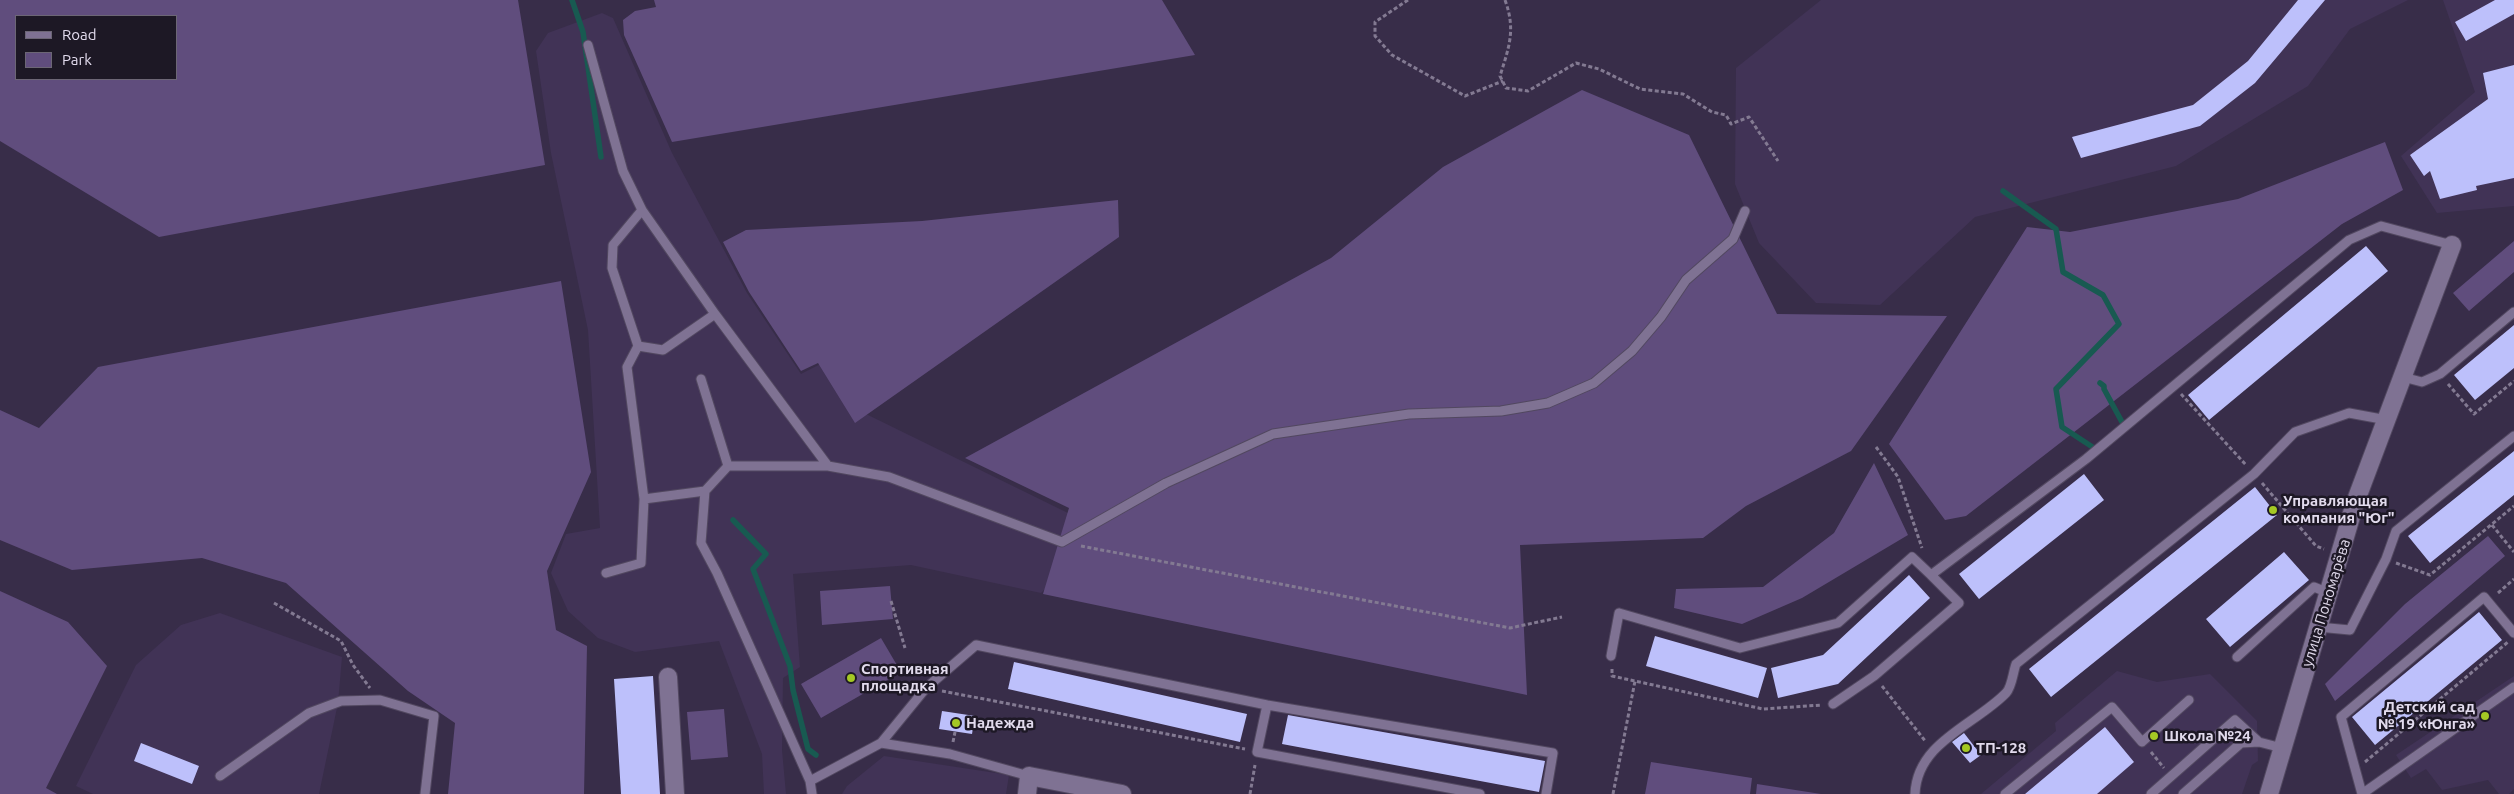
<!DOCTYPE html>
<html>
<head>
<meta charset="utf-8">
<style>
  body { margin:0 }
  #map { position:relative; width:2514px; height:794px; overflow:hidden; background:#382d49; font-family:Ubuntu,sans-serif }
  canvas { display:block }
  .legend { position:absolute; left:15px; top:15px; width:162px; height:65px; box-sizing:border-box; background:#1d1825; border:1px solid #6c6675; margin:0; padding:6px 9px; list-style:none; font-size:15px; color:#e2dbed }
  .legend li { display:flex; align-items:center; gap:10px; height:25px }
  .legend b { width:25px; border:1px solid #6c6675 }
</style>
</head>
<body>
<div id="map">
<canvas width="2514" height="794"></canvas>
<ul class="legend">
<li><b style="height:6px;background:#7f7293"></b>Road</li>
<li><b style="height:14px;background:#604d7d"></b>Park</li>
</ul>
</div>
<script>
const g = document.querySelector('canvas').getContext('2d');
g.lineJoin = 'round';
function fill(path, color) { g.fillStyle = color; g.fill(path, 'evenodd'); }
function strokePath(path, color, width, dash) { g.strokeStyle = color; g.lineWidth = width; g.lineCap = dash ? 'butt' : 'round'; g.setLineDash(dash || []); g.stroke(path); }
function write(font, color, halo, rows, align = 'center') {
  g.font = font + ' Ubuntu,sans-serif'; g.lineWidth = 5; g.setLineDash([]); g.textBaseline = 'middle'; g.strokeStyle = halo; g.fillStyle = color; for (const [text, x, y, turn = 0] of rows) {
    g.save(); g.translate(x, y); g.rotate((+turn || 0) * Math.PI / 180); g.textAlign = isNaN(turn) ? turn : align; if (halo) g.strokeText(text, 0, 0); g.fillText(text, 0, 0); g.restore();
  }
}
fill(new Path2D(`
  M1821,0H2408L2350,29L2308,86L2176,166L1975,217L1880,305L1816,303L1759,243L1735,184L1736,68Z
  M2443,0H2514V206L2437,213L2401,156L2475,92Z
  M602,13L613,18L672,153L747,293L801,374L832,358L864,413L1070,514L1048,586L1041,593L911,565L793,574L800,667L783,678L782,750L786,794H764L762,754L719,641L635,652L598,638L568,611L551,573L566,534L600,528L588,330L551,153L536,51L548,33Z
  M220,613L342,657L338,703L319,794H93L76,786L136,665L181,625Z
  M2117,671L2157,682L2210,674L2257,721L2258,761L2252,765L2242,794H1981L2056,731L2055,723Z
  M2514,676V789L2509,794H2499L2488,780L2442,790L2426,769L2411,778L2396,755Z
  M884,756L1009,775L1006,794H842L847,786Z`), '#413356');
fill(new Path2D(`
  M0,0H518L545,165L159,237L0,141ZM16,16H176V79H16Z
  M654,0H1162L1195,55L672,142L624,35L623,20L635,11L656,7Z
  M1582,90L1689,135L1777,314L1947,316L1851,451L1746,506L1703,538L1520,545L1527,695L1043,594L1069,508L965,458L1331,258L1443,167Z
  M2385,142L2403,190L2342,224L1966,516L1945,520L1889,444L2027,227L2070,232L2238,199Z
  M1118,200L1119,237L855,423L818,363L801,371L749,292L723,242L746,230L922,221Z
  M2514,241V272L2469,311L2453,293Z
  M561,281L591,472L547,571L556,630L587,646L584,794H448L455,723L408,691L286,583L202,558L72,570L0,540V410L39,428L98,367Z
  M1874,463L1908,535L1802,598L1742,624L1674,608L1676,589L1763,587L1834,533Z
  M2488,536L2505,556L2335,701L2325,684L2405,604Z
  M890,586L893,619L822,625L820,591Z
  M0,591L68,622L107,666L46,788L57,794H0Z
  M881,638L901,672L821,718L801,684Z
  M724,709L728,757L691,760L687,712Z
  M1651,762L1752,778L1750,794H1645Z
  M1757,784L1821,794H1756Z`), '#604d7d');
strokePath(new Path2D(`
  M572,0L583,32L601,157
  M2003,191L2056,229L2063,272L2103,295L2119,324L2056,389L2062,427L2094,448
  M2100,383L2104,386V389L2122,422
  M733,520L766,554L753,569L790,666L793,690L808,749L816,755`), '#185a51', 5.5);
fill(new Path2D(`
  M2298,0H2325L2255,83L2200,126L2081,158L2072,137L2193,105L2248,61Z
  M2495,0H2514V14L2466,41L2455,22Z
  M2514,65V178L2476,186L2477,190L2440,199L2430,171L2424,176L2410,155L2488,99L2483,73Z
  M2366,246L2388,271L2209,420L2188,395Z
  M2514,325V368L2475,400L2454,375Z
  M2514,451V495L2430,563L2408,536Z
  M2084,474L2104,500L1979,599L1959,574Z
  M2255,487L2277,515L2051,697L2029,669Z
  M2284,552L2309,580L2230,647L2206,619Z
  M1909,575L1930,598L1838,684L1778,698L1771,668L1823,655Z
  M2479,612L2502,640L2375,745L2352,717Z
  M1655,636L1767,668L1758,698L1646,666Z
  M1014,662L1247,714L1240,742L1008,689Z
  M653,676L660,794H621L614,679Z
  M942,711L975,716L972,734L939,729Z
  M1288,715L1545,761L1539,792L1282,744Z
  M2105,727L2134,762L2097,794H2025Z
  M1964,733L1981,755L1970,763L1952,742Z
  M141,743L199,766L192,784L134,761Z`), '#bdc0fb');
const lane = new Path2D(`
  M588,45L623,171L642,210L715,314
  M638,346L663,350L715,314L828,466L889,477L1062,542L1166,483L1273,434L1409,414L1501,411L1548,403L1594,383L1632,351L1661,317L1686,280L1733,239L1745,211
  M2403,377L2422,382L2440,374L2514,312
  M701,379L728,466L705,491
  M728,466H828
  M644,499L705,491L701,543L717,573L810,781
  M606,573L641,563L644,499L627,367L638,346L612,268L613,245L642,210
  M2318,627L2350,630L2386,559L2396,531L2514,436
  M1611,656L1619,613L1740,648L1838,623L1912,557L1931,575L2086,459L2349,240L2381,226L2452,245
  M2237,657L2314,587L2329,593
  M1833,704L1874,676L1959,603L1931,575
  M1267,705L1257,752L1480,794
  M220,776L309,713L341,701L380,700L434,716L425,794
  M1029,776L950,754L881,743L926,688L976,645L1267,705L1553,753L1546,794
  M812,794L810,781L881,743
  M1915,794C1917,742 1975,725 2006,693C2012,687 2013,672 2016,664L2254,474L2295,432L2349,413L2387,420
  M2005,794L2112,707L2142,742L2189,700
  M2151,794L2235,720L2259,742
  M2183,794L2241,743L2259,742L2282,748
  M2362,794L2341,717L2484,597L2514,633
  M2362,794L2514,687`);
const street = new Path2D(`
  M668,677L675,794
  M1027,794L1029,776L1122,794
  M2269,794L2355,503L2452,245`);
strokePath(lane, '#524860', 11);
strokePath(street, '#524860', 20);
strokePath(new Path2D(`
  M1408,0L1375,22V36L1392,55L1465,96L1503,81
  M1505,0C1516,30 1509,47 1500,76L1506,88L1528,91L1576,63L1599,69L1640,89L1683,94L1712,112L1726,115L1731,124L1749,117L1778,161
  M2448,384L2474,414L2514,381
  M2181,394L2246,465
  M1876,447L1898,477L1922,548
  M2262,483L2316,546L2324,549
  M2492,525L2514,552
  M1081,546L1510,628L1562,617
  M2396,563L2430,575L2514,506
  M2498,593L2514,579
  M891,601L905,648
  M274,603L341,641L353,665L370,688
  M1612,669V676L1763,709L1822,705
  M1882,686L1926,742
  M942,691L1245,749
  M953,742L955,732
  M2151,752L2164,768
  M2365,762L2508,642
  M1250,794L1255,765
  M1613,794L1635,681`), '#837a92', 3, [4, 2.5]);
strokePath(lane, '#7f7293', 9);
strokePath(street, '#7f7293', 18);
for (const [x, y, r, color] of [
  [2273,510,5,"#a4c824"],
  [851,678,5,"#a4c824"],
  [2485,716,5,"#a4c824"],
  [956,723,5,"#a4c824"],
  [2154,736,5,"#a4c824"],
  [1966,748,5,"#a4c824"]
]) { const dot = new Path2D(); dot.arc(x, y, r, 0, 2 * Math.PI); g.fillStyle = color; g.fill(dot); strokePath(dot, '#1d1825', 2); }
write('bold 15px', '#e2dbed', '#1d1825', [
  ["Управляющая",2283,501],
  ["компания \"Юг\"",2283,518],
  ["Спортивная",861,669],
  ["площадка",861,686],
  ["Детский сад",2475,707,"right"],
  ["№ 19 «Юнга»",2475,724,"right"],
  ["Надежда",966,723],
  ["Школа №24",2164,736],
  ["ТП-128",1976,748]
], 'left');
write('15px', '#e2dbed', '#1d1825', [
  ["улица Пономарёва",2326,603,-73]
]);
</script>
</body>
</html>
